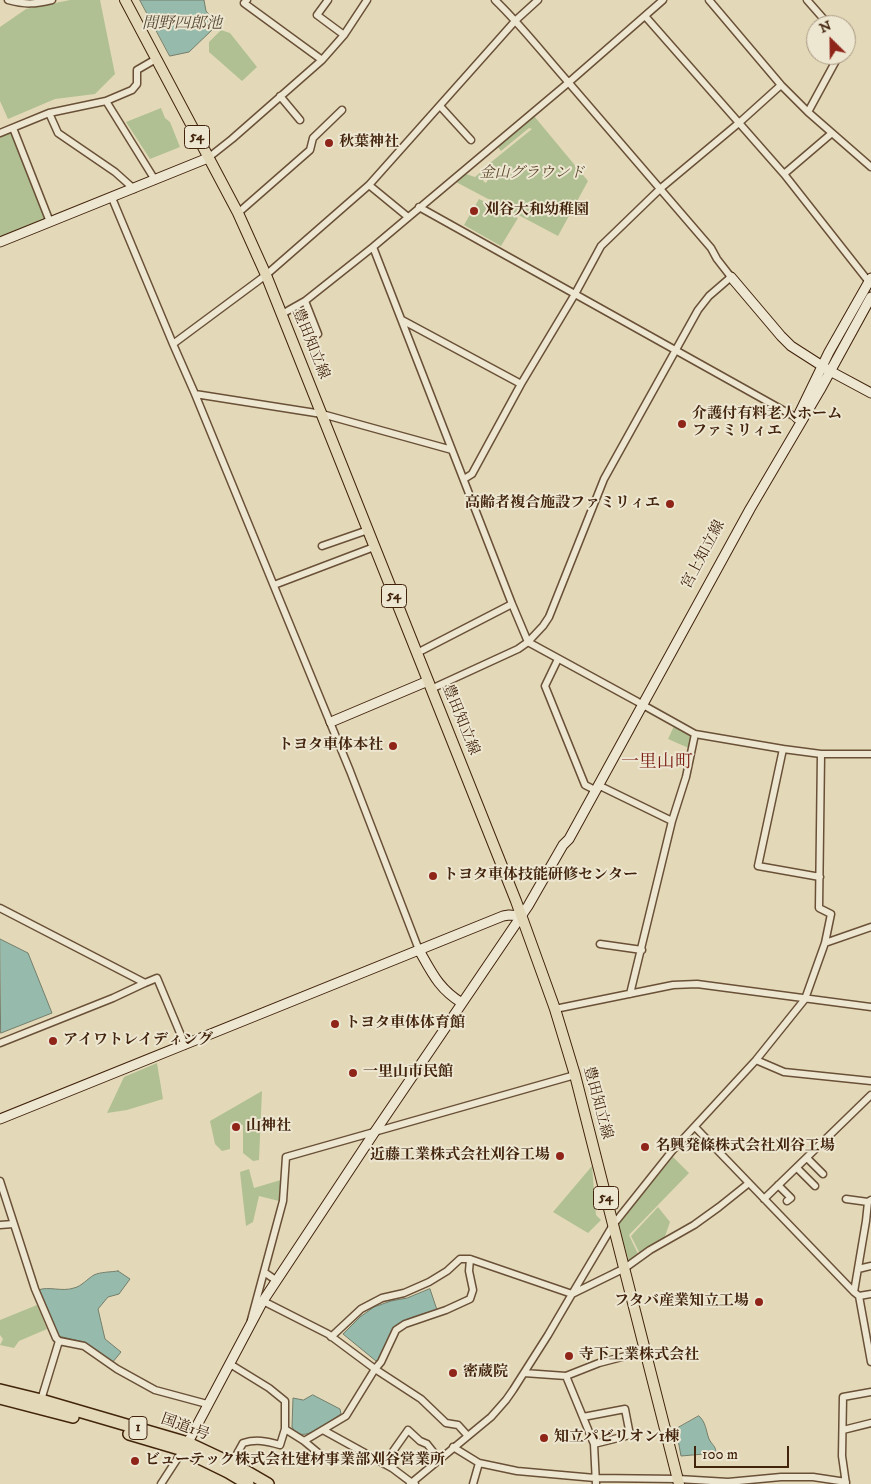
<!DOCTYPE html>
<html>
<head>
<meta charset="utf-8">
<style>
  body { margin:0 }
  #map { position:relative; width:871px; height:1484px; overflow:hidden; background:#e3d9b8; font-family:"IM FELL DW Pica",serif }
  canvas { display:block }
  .north { position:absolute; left:806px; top:15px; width:50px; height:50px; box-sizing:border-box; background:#ede6d1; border:1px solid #a99882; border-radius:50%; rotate:337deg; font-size:14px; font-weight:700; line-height:20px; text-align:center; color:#42230c }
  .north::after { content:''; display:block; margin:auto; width:18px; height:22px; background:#8f2418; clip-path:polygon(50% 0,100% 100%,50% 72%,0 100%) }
  .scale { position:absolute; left:694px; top:1446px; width:95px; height:22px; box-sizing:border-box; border:2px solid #42230c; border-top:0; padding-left:6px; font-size:15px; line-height:18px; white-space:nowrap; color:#42230c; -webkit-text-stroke:4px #ede6d1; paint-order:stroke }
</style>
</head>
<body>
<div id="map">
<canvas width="871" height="1484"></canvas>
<div class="north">N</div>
<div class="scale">100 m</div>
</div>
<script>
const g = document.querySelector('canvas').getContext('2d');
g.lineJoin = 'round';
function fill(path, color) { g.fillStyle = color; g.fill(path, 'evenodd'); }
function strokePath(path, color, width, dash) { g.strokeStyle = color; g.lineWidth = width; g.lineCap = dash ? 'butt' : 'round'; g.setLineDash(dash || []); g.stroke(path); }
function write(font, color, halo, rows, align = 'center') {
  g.font = font + ' "IM FELL DW Pica","Noto Serif JP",serif'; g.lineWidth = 4; g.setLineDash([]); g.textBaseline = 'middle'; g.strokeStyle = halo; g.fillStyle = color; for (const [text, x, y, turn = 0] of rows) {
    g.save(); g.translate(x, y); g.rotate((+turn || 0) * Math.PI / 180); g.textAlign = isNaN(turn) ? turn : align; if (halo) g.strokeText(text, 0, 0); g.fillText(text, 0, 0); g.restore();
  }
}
fill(new Path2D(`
  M70,0H100L115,74L95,94L55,99L8,119L0,101V27L26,9Z
  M221,30L230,33L257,67L242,81L209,52V42Z
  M161,108L165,118L170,122L180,147L150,159L126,122Z
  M534,116L588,181L558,236L456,182L466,174L475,177L489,165L493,167L483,181L486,183L496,167L490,163L532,129L529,128L501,151L497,146Z
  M14,130L48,217L0,236V136Z
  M479,199L518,218L501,246L464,225Z
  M674,726L694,736L691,749L668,739Z
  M157,1063L163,1099L127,1110L107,1113L124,1077Z
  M262,1091L259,1160L253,1161L243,1153V1125H230V1149L222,1151L215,1144L210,1121Z
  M673,1157L689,1173L629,1235L639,1256L629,1262L618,1224Z
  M592,1166L596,1215L601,1220L588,1233L553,1212Z
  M249,1169L254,1188L284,1179L279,1201L259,1196L253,1222L246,1226L240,1172Z
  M658,1207L670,1222L664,1239L640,1254L631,1236Z
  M37,1305L47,1329L19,1341L14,1348L0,1345L3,1339L0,1335V1320Z`), '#b0c092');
const water = new Path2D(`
  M140,0H204L206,11L213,19V29L189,52L170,56Z
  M0,939L28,953L52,1013L1,1033Z
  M118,1271L130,1279L119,1294L108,1297L98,1309L105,1339L121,1352L112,1363L84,1342L58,1336L38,1290C49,1286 62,1292 74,1288C82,1286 87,1279 94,1275C100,1272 111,1272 118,1271Z
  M430,1289L437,1310C419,1315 395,1319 388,1339C386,1346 385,1353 383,1359L376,1361L343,1334L360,1317L374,1307L391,1301L407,1298Z
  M313,1395L340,1409L341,1414C329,1421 301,1447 292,1427L293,1398L303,1400Z
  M699,1416C706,1422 706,1431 709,1439C712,1445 716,1446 716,1453L681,1456L676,1429Z`);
fill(water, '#96baab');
strokePath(water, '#747e6b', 1);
const street = new Path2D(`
  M8,0C26,5 35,4 52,0
  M247,0L244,3L322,60
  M328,0L317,15L344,35
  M709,0L781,85L808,112L871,167
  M807,0L829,25
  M645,16L784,174L869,282
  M280,96L300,120
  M106,101L155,180
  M440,106L471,140
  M808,112L839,55
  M49,113L58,133L115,172L134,189
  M13,128L50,222
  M0,133L49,113L106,101L132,90L137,84V70L156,59
  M208,158L232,139L322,60L344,35L367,0
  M784,174L832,133
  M369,185L408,217
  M112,198L173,344L195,394L350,771L419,950
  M419,207L797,418
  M238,213L310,150L313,138L342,110
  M373,247L512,604L528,642L543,626L549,617L604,479L698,310L709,296L731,277L717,259L711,248C664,193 616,138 569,83C544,55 522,26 495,0
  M305,301L318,334
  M282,314L305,301L373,247L568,83L663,0
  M402,320L521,384
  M173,344L266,275L369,185L516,20L538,0
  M195,394L322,414L452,450
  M464,479L472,474L521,384L575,294L601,246L661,188L740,122L781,85
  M322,546L368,530
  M274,585L374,547
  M417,653L512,604
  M558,659L545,686L585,785L591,788
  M431,689L518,649L528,642L638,702
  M643,705L695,734L783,749L821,754H871
  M783,749L758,866L820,877
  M598,785L672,821
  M0,908L145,983L157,978L185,1045
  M825,943L871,927
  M600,944L642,950
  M630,994L672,821L686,777L695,734
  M555,1009L673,985L697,984L871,1007
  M0,1043L113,998L145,983
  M756,1060L784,1072L871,1081
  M695,1127L854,1292L859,1296L871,1362
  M807,1158L823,1174
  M797,1168L815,1186
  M0,1181L35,1289L56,1338L59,1341L84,1346L117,1369L155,1390L207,1404
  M778,1185L791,1198L787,1201
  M764,1199L871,1095
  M846,1199L868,1202
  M0,1225L13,1224
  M858,1269L871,1266
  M264,1272L277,1281
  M854,1292L866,1221L868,1202L871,1200
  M859,1296L871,1294
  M251,1320L283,1201L286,1157L575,1075
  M331,1337L361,1309L382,1298L404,1293L429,1282L447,1271L460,1259H470L572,1294L613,1225L672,1151L756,1060L805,999L825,943L831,914L819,908L821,754
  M230,1364L269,1388L285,1401V1429L304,1441L346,1416L375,1369L328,1334L263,1301
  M524,1373L566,1376L599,1363L645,1351
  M566,1376L594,1444L596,1484
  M41,1400L59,1341
  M583,1417L625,1409L630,1435L594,1444
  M323,1430L392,1468L412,1483L415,1484
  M843,1430L871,1423
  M468,1436L458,1425L446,1423L421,1399L375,1369L381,1362L396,1330L405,1324L446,1310L470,1299L473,1290L469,1271L470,1259
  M304,1441L322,1456
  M453,1447L479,1463L517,1471L595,1478L678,1479L728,1482L781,1477H813L846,1482
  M232,1463L243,1443C256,1439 266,1441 280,1445L285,1429
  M384,1464L408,1430L420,1441L427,1444L439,1459
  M161,1484L183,1450
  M410,1484L491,1417L506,1400L513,1390L548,1335L572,1294L625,1268L650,1250L694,1225L719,1207L749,1183
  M473,1484L479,1463
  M846,1484L842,1456L843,1397L871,1392`);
const secondary = new Path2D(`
  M0,242L208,158
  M731,277L781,336L791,346L830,371L871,393
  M797,418L829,352L871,278
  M331,722L428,681
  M419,950C432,973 439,989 462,1003
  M0,1119L503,916L509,915L521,916
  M185,1448L263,1301L374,1133L528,906L563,845L569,839L750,509L820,390L871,297`);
const primary = new Path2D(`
  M125,0L238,213L266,275L516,901L555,1009L575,1075L679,1484`);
const highway = new Path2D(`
  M0,1390L41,1400L188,1443L237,1466L268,1484
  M0,1398L73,1417
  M129,1434L183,1450L228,1472L248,1484`);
strokePath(street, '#6a5037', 9);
strokePath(secondary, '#42230c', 11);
strokePath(primary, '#42230c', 12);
strokePath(highway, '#42230c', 14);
strokePath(street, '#ede6d1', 6);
strokePath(secondary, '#ede6d1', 9);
strokePath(primary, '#e3d9b8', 10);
strokePath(highway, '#e3d9b8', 11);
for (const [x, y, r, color] of [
  [329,143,5,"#8f2418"],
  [474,211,5,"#8f2418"],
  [682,424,5,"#8f2418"],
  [670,504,5,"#8f2418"],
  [393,746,5,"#8f2418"],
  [433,876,5,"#8f2418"],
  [335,1024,5,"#8f2418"],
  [53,1041,5,"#8f2418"],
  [353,1073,5,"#8f2418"],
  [236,1127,5,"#8f2418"],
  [645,1147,5,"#8f2418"],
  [560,1156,5,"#8f2418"],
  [759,1302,5,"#8f2418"],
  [569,1356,5,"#8f2418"],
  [453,1373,5,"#8f2418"],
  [544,1438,5,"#8f2418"],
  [135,1461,5,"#8f2418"]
]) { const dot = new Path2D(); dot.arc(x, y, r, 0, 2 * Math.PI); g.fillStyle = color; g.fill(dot); strokePath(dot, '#ede6d1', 2); }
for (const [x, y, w] of [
  [197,137,25],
  [394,596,25],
  [606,1198,25],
  [138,1428,18]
]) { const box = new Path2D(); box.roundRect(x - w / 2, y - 11.5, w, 23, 4); g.fillStyle = '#ede6d1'; g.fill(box); strokePath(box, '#42230c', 1); }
write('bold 14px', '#42230c', null, [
  ["54",197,137],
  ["54",394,596],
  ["54",606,1198],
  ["1",138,1428]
]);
write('bold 15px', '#42230c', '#ede6d1', [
  ["秋葉神社",339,143],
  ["刈谷大和幼稚園",484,211],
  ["介護付有料老人ホーム",692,415],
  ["ファミリィエ",692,432],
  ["高齢者複合施設ファミリィエ",660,504,"right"],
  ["トヨタ車体本社",383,746,"right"],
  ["トヨタ車体技能研修センター",443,876],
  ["トヨタ車体体育館",345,1024],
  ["アイワトレイディング",63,1041],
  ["一里山市民館",363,1073],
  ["山神社",246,1127],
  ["名興発條株式会社刈谷工場",655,1147],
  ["近藤工業株式会社刈谷工場",550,1156,"right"],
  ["フタバ産業知立工場",749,1302,"right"],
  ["寺下工業株式会社",579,1356],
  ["密蔵院",463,1373],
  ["知立パビリオン1棟",554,1438],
  ["ビューテック株式会社建材事業部刈谷営業所",145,1461]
], 'left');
write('italic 15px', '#5e4a2e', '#ede6d1', [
  ["金山グラウンド",532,174]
]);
write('15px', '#42230c', '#ede6d1', [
  ["豊田知立線",310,344,68],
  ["宮上知立線",704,555,-62],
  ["豊田知立線",460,720,68],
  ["豊田知立線",597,1103,75],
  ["国道1号",185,1428,20]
]);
write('italic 16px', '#574934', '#ede6d1', [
  ["間野四郎池",182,25]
]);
write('18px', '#7a1f14', '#ede6d1', [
  ["一里山町",657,763]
]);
</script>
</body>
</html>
